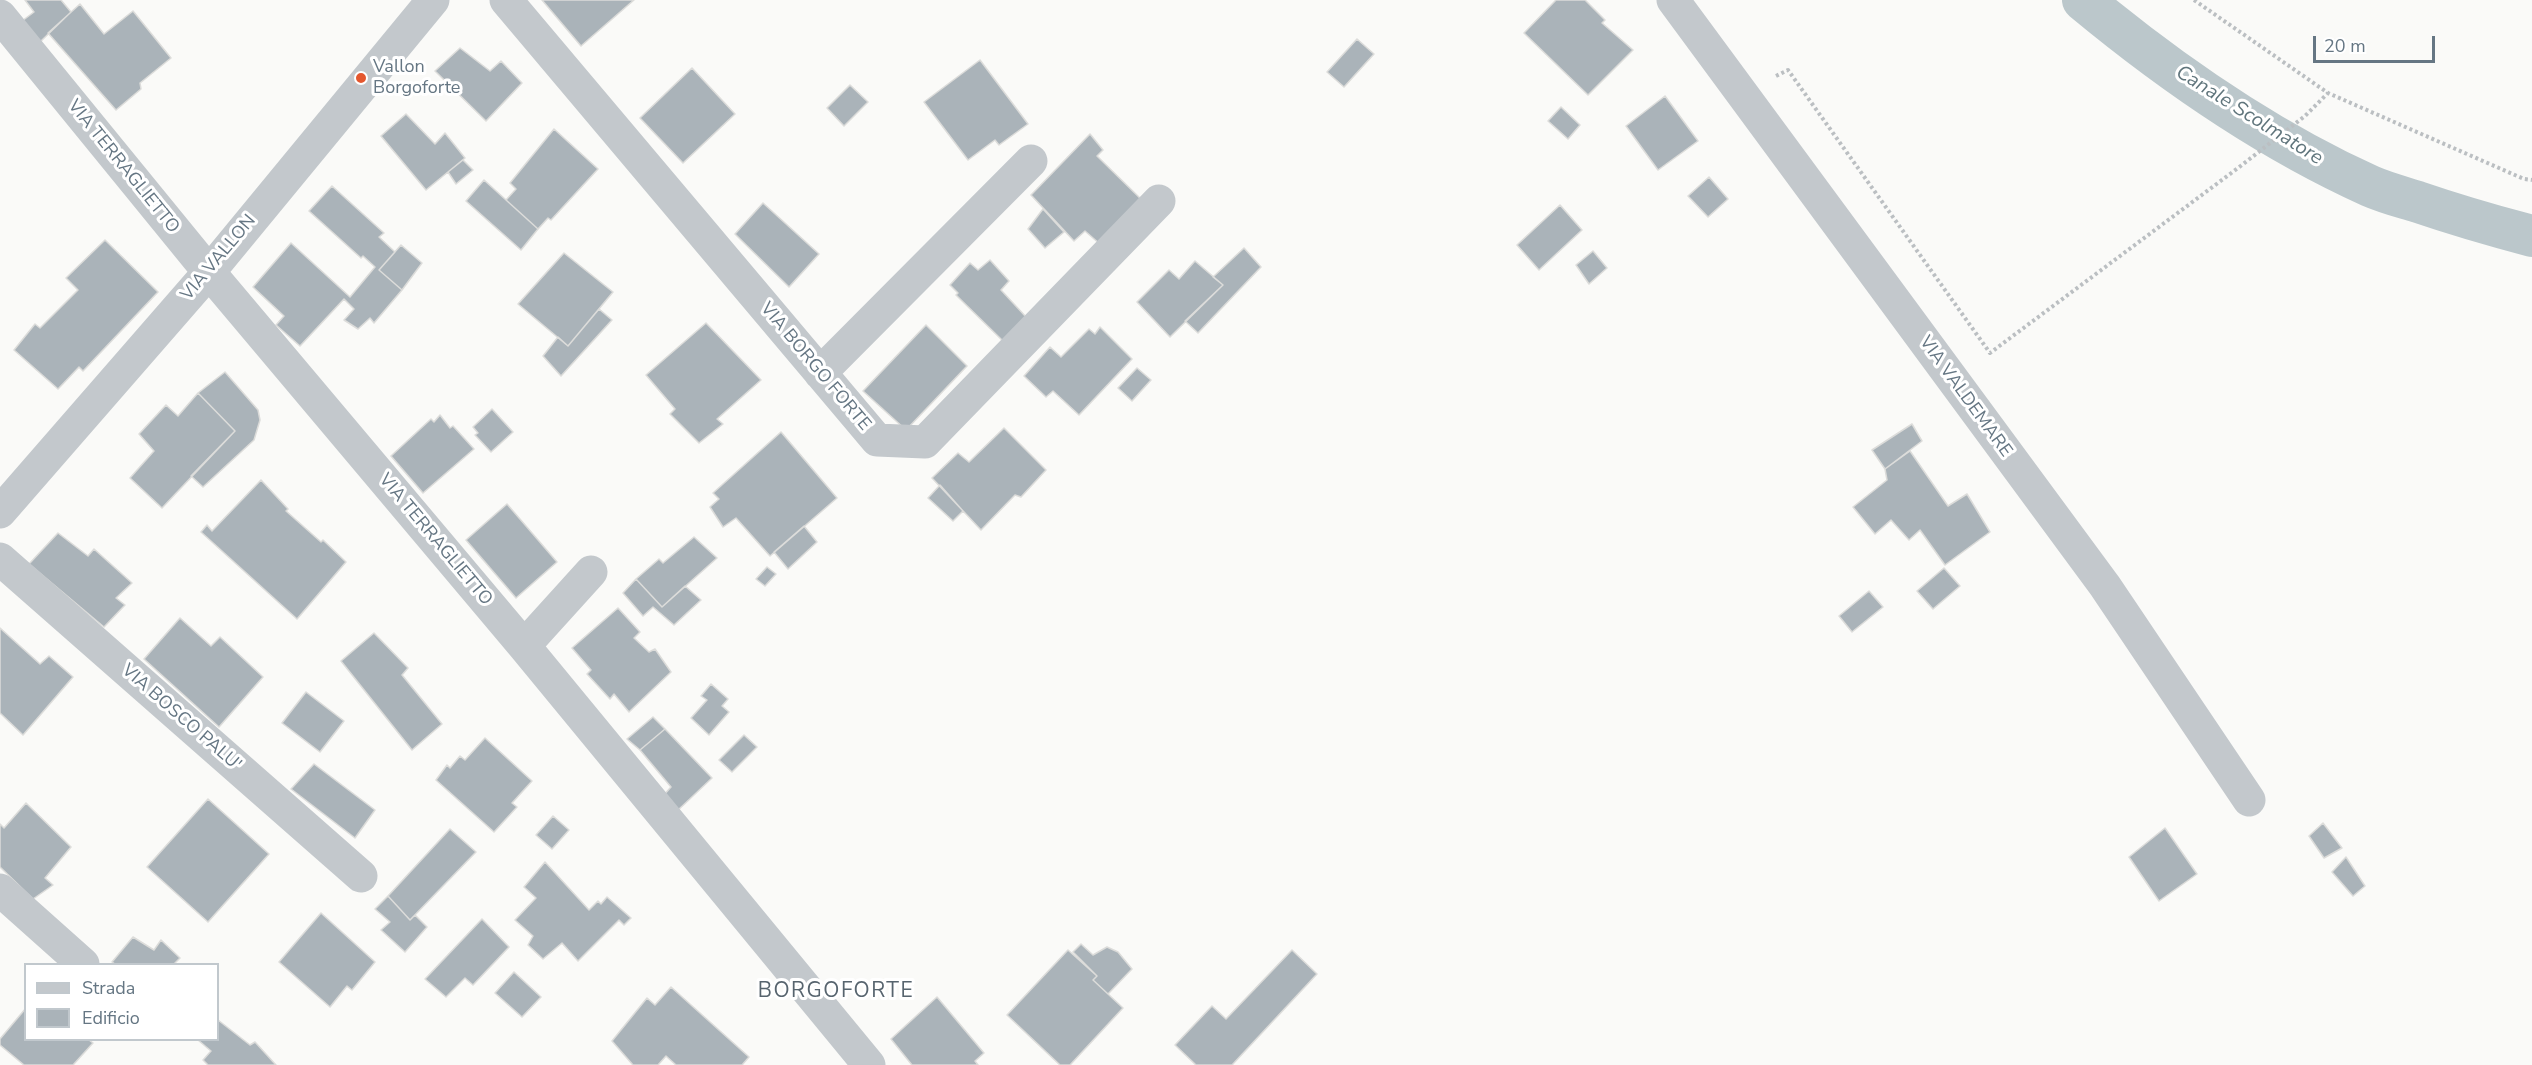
<!DOCTYPE html>
<html>
<head>
<meta charset="utf-8">
<style>
  body { margin:0 }
  #map { position:relative; width:2532px; height:1065px; overflow:hidden; background:#fafaf8; font-family:"Nunito Sans",sans-serif }
  canvas { display:block }
  .legend { position:absolute; left:24px; top:963px; width:195px; height:78px; box-sizing:border-box; background:#fff; border:2px solid #c1c8cd; margin:0; padding:8px 10px; list-style:none; font-size:18px; color:#657683 }
  .legend li { display:flex; align-items:center; gap:12px; height:30px }
  .legend b { width:30px; border:2px solid #c1c8cd }
  .scale { position:absolute; left:2313px; top:36px; width:122px; height:27px; box-sizing:border-box; border:3px solid #657683; border-top:0; padding-left:8px; font-size:18px; line-height:21px; white-space:nowrap; color:#657683; -webkit-text-stroke:4px #fff; paint-order:stroke }
</style>
</head>
<body>
<div id="map">
<canvas width="2532" height="1065"></canvas>
<ul class="legend">
<li><b style="height:8px;background:#c3c8cc"></b>Strada</li>
<li><b style="height:16px;background:#aab3b9"></b>Edificio</li>
</ul>
<div class="scale">20 m</div>
</div>
<script>
const g = document.querySelector('canvas').getContext('2d');
g.lineJoin = 'round';
function strokePath(path, color, width, dash) { g.strokeStyle = color; g.lineWidth = width; g.lineCap = dash ? 'butt' : 'round'; g.setLineDash(dash || []); g.stroke(path); }
function fill(path, color) { g.fillStyle = color; g.fill(path, 'evenodd'); }
function write(font, color, halo, rows, align = 'center') {
  g.font = font + ' "Nunito Sans",sans-serif'; g.lineWidth = 6; g.setLineDash([]); g.textBaseline = 'middle'; g.strokeStyle = halo; g.fillStyle = color; for (const [text, x, y, turn = 0] of rows) {
    g.save(); g.translate(x, y); g.rotate((+turn || 0) * Math.PI / 180); g.textAlign = isNaN(turn) ? turn : align; if (halo) g.strokeText(text, 0, 0); g.fillText(text, 0, 0); g.restore();
  }
}
strokePath(new Path2D(`
  M2083,0C2171,73 2266,139 2370,186C2386,193 2402,197 2418,202C2456,215 2494,226 2532,236`), '#bbc7cb', 42);
const building = new Path2D(`
  M25,0H61L71,12L40,42L22,21L34,12Z
  M542,0H634L581,46Z
  M1556,0H1585L1605,20L1602,23L1633,50L1588,95L1524,33Z
  M80,4L104,34L133,11L171,58L140,83L141,89L116,110L48,33Z
  M1357,39L1374,54L1344,87L1327,72Z
  M460,48L490,71L501,61L522,83L486,121L435,71Z
  M980,60L1028,124L999,145L995,140L968,160L924,102Z
  M692,68L735,114L683,163L640,118Z
  M850,85L868,102L844,126L827,108Z
  M1665,96L1698,141L1658,170L1626,126Z
  M1561,107L1580,125L1568,139L1548,121Z
  M406,114L435,144L445,133L465,158L426,190L381,136Z
  M554,129L598,169L551,220L548,218L538,229L506,200L516,189L510,183Z
  M1090,134L1103,150L1097,156L1146,204L1101,245L1085,231L1074,241L1031,195Z
  M463,160L473,170L456,184L448,172Z
  M1709,177L1728,199L1708,217L1688,196Z
  M484,180L538,229L521,250L466,201Z
  M332,186L384,233L379,237L395,252L379,270L402,290L374,323L370,318L358,329L344,320L354,309L344,299L300,346L276,325L284,316L253,287L291,243L350,297L375,267L363,256L361,258L309,211Z
  M763,203L819,254L789,287L735,234Z
  M1560,205L1582,230L1539,270L1517,245Z
  M1043,209L1064,232L1045,248L1028,229Z
  M105,240L158,292L83,371L79,367L58,389L14,350L35,324L40,328L78,290L66,278Z
  M401,245L422,263L402,290L379,270Z
  M1244,248L1261,267L1198,333L1185,321L1223,285L1213,277Z
  M1593,251L1607,268L1589,284L1576,265Z
  M564,253L613,292L568,346L518,304Z
  M990,260L1009,281L1001,290L1027,318L1005,343L956,295L958,293L950,285L970,263L978,270Z
  M1195,261L1223,285L1170,337L1137,302L1169,270L1179,279Z
  M599,309L612,320L561,376L543,356L558,337L568,346Z
  M706,323L761,380L717,419L723,424L699,443L670,414L675,409L646,375Z
  M926,325L967,366L906,430L863,391Z
  M1100,327L1132,359L1079,415L1053,391L1046,397L1024,376L1050,347L1061,357L1089,329L1095,334Z
  M1137,368L1151,380L1132,401L1118,388Z
  M225,372L258,410L260,420L254,440L203,487L191,476L235,431L198,393Z
  M198,393L235,431L162,508L130,478L154,451L139,434L166,405L178,416Z
  M492,409L513,432L491,452L475,435L478,433L473,427Z
  M440,415L450,428L453,426L474,449L423,493L391,456L431,419L434,422Z
  M1912,424L1922,441L1885,469L1872,450Z
  M1004,428L1046,470L1021,497L1015,495L981,530L932,478L958,453L969,462Z
  M781,432L837,498L770,556L736,518L723,527L710,507L719,499L713,493Z
  M1910,451L1948,506L1967,494L1990,532L1945,565L1920,530L1909,540L1891,520L1875,534L1853,507L1887,480L1885,469Z
  M261,480L288,509L286,511L321,542L323,540L346,562L297,619L201,532L207,525L212,531Z
  M940,485L963,511L953,521L928,498Z
  M507,504L557,562L516,598L466,540Z
  M804,526L817,542L788,569L774,552Z
  M58,533L88,556L94,549L132,583L116,598L125,605L104,627L29,564Z
  M694,537L717,558L662,607L636,579L659,559L663,563Z
  M767,567L776,574L765,586L756,579Z
  M1944,568L1960,586L1933,609L1917,591Z
  M636,579L662,607L685,586L701,600L674,625L653,607L643,616L623,593Z
  M1869,591L1883,607L1852,632L1839,616Z
  M618,608L640,632L634,638L649,652L655,649L671,672L629,712L614,694L610,699L587,674L591,670L572,648Z
  M180,618L211,646L220,637L263,677L219,727L144,659Z
  M0,628L40,664L49,656L73,677L23,735L0,713Z
  M374,633L408,668L402,675L442,724L412,750L341,661Z
  M711,684L728,699L722,706L729,712L709,735L691,718L707,700L701,696Z
  M306,692L344,721L320,752L282,723Z
  M653,717L665,729L640,750L627,739Z
  M665,729L712,778L676,812L663,796L671,787L640,750Z
  M744,735L757,747L732,772L719,760Z
  M485,738L532,781L512,803L517,807L494,832L436,780L447,765L450,768L460,756L465,760Z
  M314,764L375,810L355,838L291,789Z
  M208,799L269,854L208,922L147,867Z
  M26,803L71,847L45,878L53,885L33,899L0,867V824L4,828Z
  M553,816L569,830L552,849L536,835Z
  M2323,823L2342,848L2324,858L2309,836Z
  M2165,828L2197,874L2159,901L2129,857Z
  M450,829L476,852L410,920L388,896Z
  M2346,857L2365,886L2353,896L2332,872Z
  M545,862L589,910L598,901L601,904L607,897L631,918L624,925L619,920L578,961L562,943L543,959L528,945L533,936L515,920L536,898L524,887Z
  M388,896L410,920L415,915L427,927L405,952L381,930L390,922L375,909Z
  M321,913L375,962L352,990L347,986L330,1007L279,962Z
  M482,919L509,947L473,985L465,978L446,997L425,979Z
  M133,937L154,950L161,940L180,958L174,964H115L112,962Z
  M1081,944L1093,955L1107,947L1118,952L1132,969L1108,994L1093,980L1097,976L1073,952Z
  M1068,950L1097,976L1093,980L1123,1008L1070,1065H1060L1007,1015Z
  M1292,950L1317,974L1232,1065H1196L1175,1045L1212,1006L1226,1019Z
  M514,972L541,997L522,1017L495,993Z
  M671,987L749,1057L742,1065H676L666,1056L658,1065H633L612,1041L647,998L655,1005Z
  M937,997L984,1053L975,1061L978,1065H912L891,1039Z
  M26,1008V1040H89L93,1043L73,1065H24L0,1045V1039Z
  M218,1020L250,1045L255,1042L276,1065H208L203,1060L211,1051L198,1040H218Z`);
fill(building, '#aab3b9');
strokePath(building, '#dcdcda', 1.5);
strokePath(new Path2D(`
  M2194,0L2328,93L2524,179L2532,180
  M1776,76L1788,70L1990,353L2238,168L2305,116L2328,93`), '#bbbfc2', 4, [3, 3]);
strokePath(new Path2D(`
  M506,0L877,440L925,442L1159,201
  M1673,0L2105,586L2249,800
  M0,16L209,272L524,646L869,1065
  M820,373L1031,161
  M0,512L209,272L433,0
  M0,559L361,876
  M524,646L591,572
  M0,890L83,964`), '#c3c8cc', 33);
for (const [x, y, r, color] of [
  [361,78,6,"#e4572e"]
]) { const dot = new Path2D(); dot.arc(x, y, r, 0, 2 * Math.PI); g.fillStyle = color; g.fill(dot); strokePath(dot, '#fff', 2); }
write('18px', '#657683', '#fff', [
  ["Vallon",373,68],
  ["Borgoforte",373,89]
], 'left');
write('18px', '#657683', '#fff', [
  ["VIA TERRAGLIETTO",123,167,51],
  ["VIA VALLON",219,258,-50],
  ["VIA BORGO FORTE",815,367,50],
  ["VIA VALDEMARE",1965,397,54],
  ["VIA TERRAGLIETTO",435,540,50],
  ["VIA BOSCO PALU'",181,718,41]
]);
write('italic 20px', '#60757c', '#fff', [
  ["Canale Scolmatore",2249,116,32]
]);
g.letterSpacing = '1.5px';
write('21px', '#57646e', '#fff', [
  ["BORGOFORTE",836,992]
]);
g.letterSpacing = '0px';
</script>
</body>
</html>
